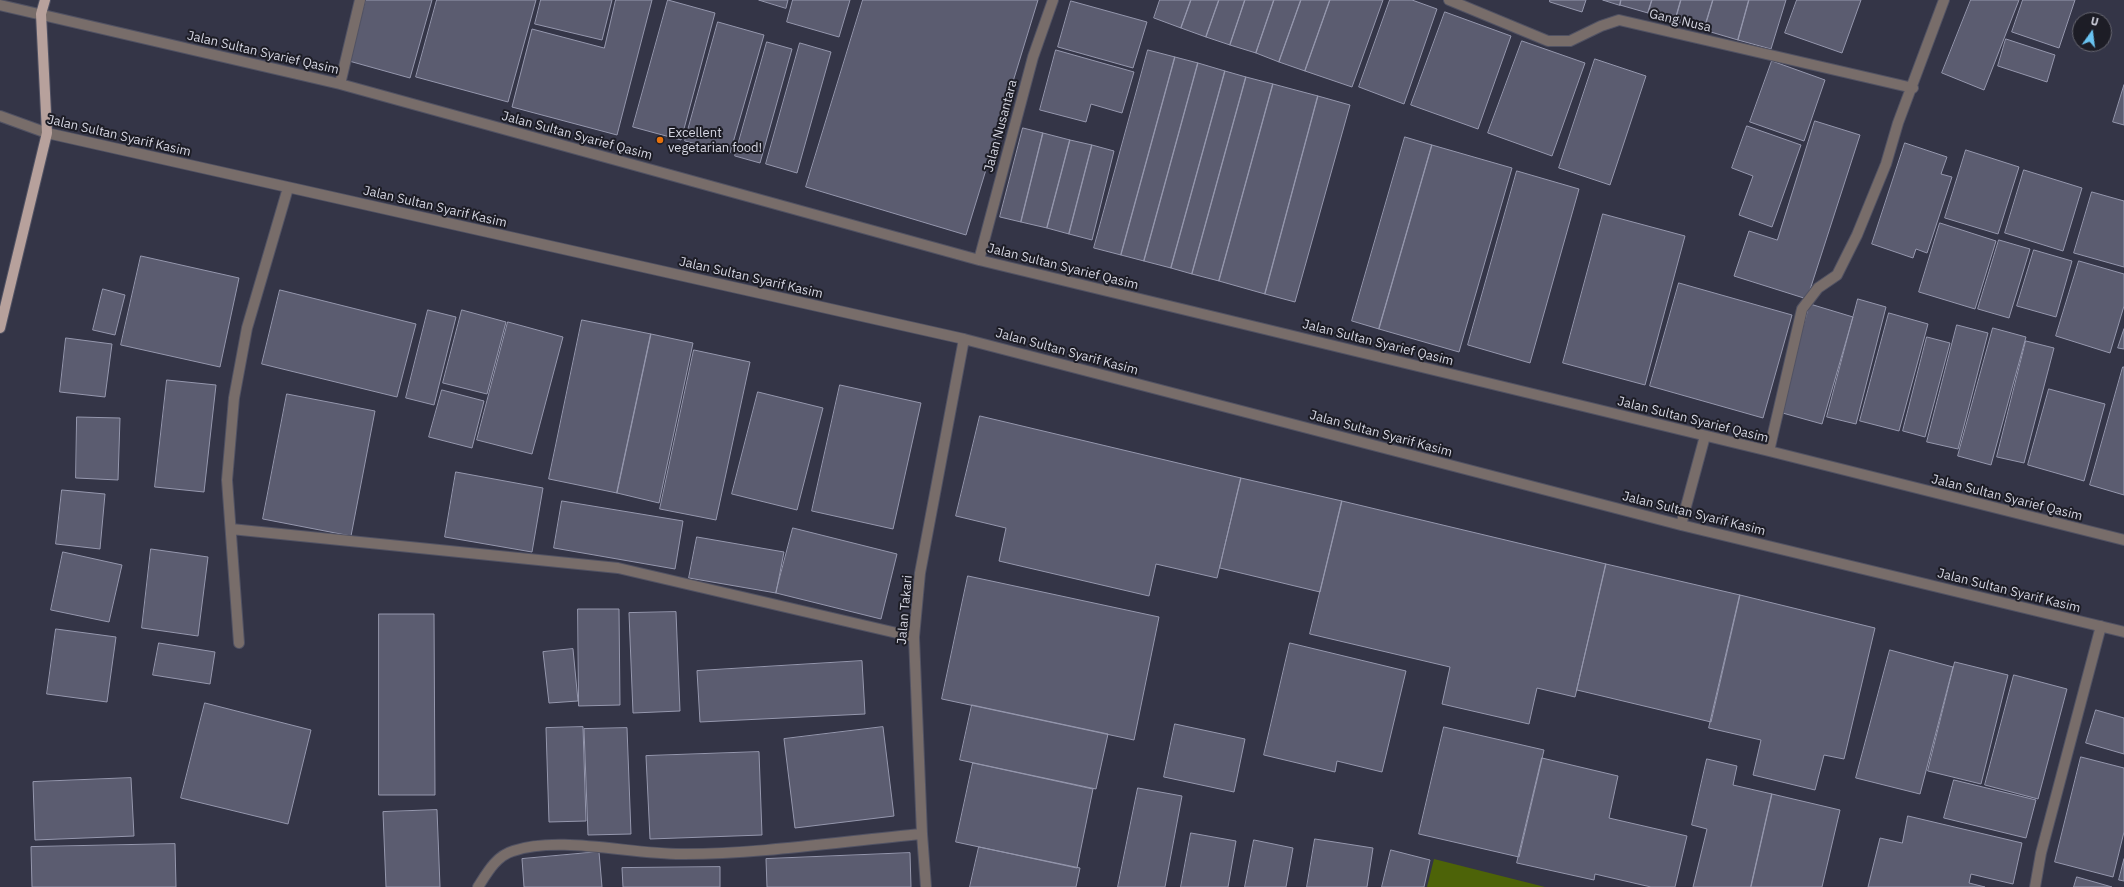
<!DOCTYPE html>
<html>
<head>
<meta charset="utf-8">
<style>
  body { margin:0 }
  #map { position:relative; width:2124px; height:887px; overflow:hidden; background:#343547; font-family:"IBM Plex Sans",sans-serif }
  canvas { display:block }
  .north { position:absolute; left:2072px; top:12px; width:40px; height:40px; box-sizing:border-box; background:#1d1d26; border:1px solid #676771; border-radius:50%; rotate:14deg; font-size:11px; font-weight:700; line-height:16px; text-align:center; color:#d5d6e2 }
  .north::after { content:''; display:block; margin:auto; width:14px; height:18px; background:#69c3f1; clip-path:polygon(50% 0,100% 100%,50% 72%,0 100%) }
</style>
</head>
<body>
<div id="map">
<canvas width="2124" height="887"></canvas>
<div class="north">U</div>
</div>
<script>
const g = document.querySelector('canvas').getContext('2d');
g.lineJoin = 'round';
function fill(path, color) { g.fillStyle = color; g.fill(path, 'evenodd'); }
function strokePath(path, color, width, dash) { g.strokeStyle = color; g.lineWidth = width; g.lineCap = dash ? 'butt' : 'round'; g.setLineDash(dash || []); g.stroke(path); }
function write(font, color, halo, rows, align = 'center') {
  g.font = font + ' "IBM Plex Sans",sans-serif'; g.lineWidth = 4; g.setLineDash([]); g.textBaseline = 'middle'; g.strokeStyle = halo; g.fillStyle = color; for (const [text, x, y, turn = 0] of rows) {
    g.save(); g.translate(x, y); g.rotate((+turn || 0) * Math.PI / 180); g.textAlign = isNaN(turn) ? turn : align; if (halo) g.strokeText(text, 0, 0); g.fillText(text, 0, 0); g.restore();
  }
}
fill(new Path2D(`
  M1434,859L1545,887H1427Z`), '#4d6308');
const building = new Path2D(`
  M366,0H432L410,78L349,61Z
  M437,0H536L508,102L416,77Z
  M541,0H612L602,40L535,24Z
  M616,0H652L617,135L512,107L532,29L604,48Z
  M668,0L715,13L681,140L633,127Z
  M759,0H788L786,8Z
  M793,0H850L839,37L787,22Z
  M863,0H1038L966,235L806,187Z
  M1160,0H1191L1181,28L1154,18Z
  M1191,0H1219L1206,37L1181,28Z
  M1219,0H1245L1230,45L1206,37Z
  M1245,0H1274L1256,53L1230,45Z
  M1274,0H1301L1279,62L1256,53Z
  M1301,0H1330L1305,71L1279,62Z
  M1330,0H1383L1352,87L1305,71Z
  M1390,0H1412L1437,9L1404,104L1359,87Z
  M1550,0H1586L1582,12L1550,2Z
  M1603,0H1621L1620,5Z
  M1621,0H1652L1648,13L1620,5Z
  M1652,0H1681L1675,21L1648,13Z
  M1681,0H1713L1704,30L1675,21Z
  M1713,0H1749L1738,40L1704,30Z
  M1749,0H1786L1771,49L1738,40Z
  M1797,0H1861L1842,53L1785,33Z
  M1971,0H2019L1984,90L1942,73Z
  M2023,0H2075L2059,48L2012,32Z
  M1071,1L1147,22L1133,68L1058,47Z
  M1445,12L1511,36L1478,129L1411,105Z
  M718,22L764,35L730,153L685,141Z
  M2006,39L2055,55L2047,82L1998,66Z
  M1522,41L1585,63L1552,156L1488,133Z
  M767,42L792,49L760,163L735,156Z
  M800,43L831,52L797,173L766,164Z
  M1056,50L1134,72L1122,113L1091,104L1086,122L1040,110Z
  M1148,50L1175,57L1121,255L1094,248Z
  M1175,57L1198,63L1144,261L1121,255Z
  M1595,59L1646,76L1610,185L1559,168Z
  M1772,61L1825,80L1804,141L1750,122Z
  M1198,63L1225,71L1171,268L1144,261Z
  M1225,71L1246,77L1192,274L1171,268Z
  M1246,77L1273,84L1219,281L1192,274Z
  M1273,84L1318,96L1265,294L1219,281Z
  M2124,85V125L2113,122Z
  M1318,96L1350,105L1295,302L1265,294Z
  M1815,121L1860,135L1807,299L1734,276L1749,231L1777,240Z
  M1747,126L1801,145L1772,227L1739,215L1753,176L1732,168Z
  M1023,128L1043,133L1021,222L1000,217Z
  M1043,133L1070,140L1047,228L1021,222Z
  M1405,137L1432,145L1379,329L1352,321Z
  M1070,140L1092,145L1069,234L1047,228Z
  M1905,143L1947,157L1941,174L1952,177L1927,253L1916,249L1913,258L1872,244Z
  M1092,145L1114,151L1092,240L1069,234Z
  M1432,145L1512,168L1459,352L1379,329Z
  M1966,150L2019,167L1998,234L1945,218Z
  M2024,170L2082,188L2063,251L2005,233Z
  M1517,171L1579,189L1530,363L1468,345Z
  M2092,192L2124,201V267L2074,253Z
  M1603,214L1685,236L1645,385L1563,363Z
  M1940,223L1996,241L1975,309L1919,292Z
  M1999,240L2030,249L2009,318L1978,309Z
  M2034,250L2072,261L2056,317L2017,306Z
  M141,256L239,278L220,367L121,345Z
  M2079,261L2124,274V306L2110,353L2056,336Z
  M1679,283L1792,315L1763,418L1650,386Z
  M103,289L125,295L115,335L93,330Z
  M280,290L416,324L397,397L262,364Z
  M1858,299L1886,307L1856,424L1827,417Z
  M1810,304L1853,317L1822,424L1779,412Z
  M428,310L456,317L434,405L406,398Z
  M462,310L506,322L487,394L443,383Z
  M1889,313L1928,324L1899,431L1860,421Z
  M582,320L651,334L617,493L549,479Z
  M508,322L563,337L532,454L477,440Z
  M1957,325L1988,333L1958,449L1927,442Z
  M1993,328L2026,337L1991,465L1958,456Z
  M2124,329V349L2118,348Z
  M651,334L693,343L659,503L617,493Z
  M1927,337L1950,343L1925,437L1903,431Z
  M66,338L112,344L105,397L60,392Z
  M2026,341L2054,348L2024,463L1997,457Z
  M694,350L750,362L716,520L660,509Z
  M2123,367H2124V495L2090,485Z
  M167,380L216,385L204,492L155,487Z
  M840,385L921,403L893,529L812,511Z
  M2049,389L2105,404L2084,481L2028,465Z
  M442,390L484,401L472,448L429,437Z
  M758,392L823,408L797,510L732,494Z
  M287,394L375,411L351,536L263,519Z
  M980,416L1241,478L1217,578L1156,564L1149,596L999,561L1006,528L956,516Z
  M77,417L120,418L118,480L76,478Z
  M456,472L543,488L532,552L445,537Z
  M1241,478L1342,501L1320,592L1220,568Z
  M62,490L105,494L100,549L56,544Z
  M562,501L683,521L675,569L554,548Z
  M1342,501L1606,564L1575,697L1537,688L1529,724L1442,704L1450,667L1310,634Z
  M793,528L897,554L881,619L776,593Z
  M697,537L784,552L776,593L689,578Z
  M151,549L208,557L198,636L142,628Z
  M63,552L122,565L109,622L51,610Z
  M1606,564L1740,595L1711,722L1577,690Z
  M968,576L1159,617L1134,740L942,699Z
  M1740,595L1875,628L1844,759L1824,755L1815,790L1753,775L1761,740L1709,728Z
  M578,609H619L620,705L579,706Z
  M676,612L680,711L633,713L629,613Z
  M379,614H434L435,795H379Z
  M56,629L116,637L107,702L47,694Z
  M159,643L215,652L210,684L153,675Z
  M1290,643L1406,671L1382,772L1337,761L1335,772L1264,755Z
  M573,649L578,701L549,703L543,652Z
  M1890,650L1953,667L1920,794L1856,778Z
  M862,661L865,714L700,722L697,671Z
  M1955,662L2008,675L1981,784L1928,771Z
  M2014,675L2067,689L2038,799L1985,785Z
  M205,703L311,730L288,824L181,798Z
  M972,705L1108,734L1096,789L960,760Z
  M2096,710L2124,718V754L2086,743Z
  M1175,724L1245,739L1234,792L1164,777Z
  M583,727L586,821L549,822L546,728Z
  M883,727L894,816L795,828L784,739Z
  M1444,727L1544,750L1519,857L1419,834Z
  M627,728L631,834L588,835L584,729Z
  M759,752L762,835L650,839L646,756Z
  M2081,757L2124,768V832L2113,877L2055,862Z
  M1542,758L1618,776L1609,818L1687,836L1675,887H1651L1595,874L1594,880L1517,863Z
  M1707,759L1737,766L1733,785L1772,794L1751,887H1693L1707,829L1692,825Z
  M973,763L1093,789L1077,868L956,842Z
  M131,778L134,836L35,840L33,782Z
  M1954,780L2036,800L2026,838L1944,818Z
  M1138,788L1182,796L1165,887H1118Z
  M1772,794L1840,810L1822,887H1751Z
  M437,810L440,887H386L383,812Z
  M1908,816L2022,843L2013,884L1971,874L1969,883L1985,887H1868L1880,838L1902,843Z
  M1191,833L1236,841L1228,887H1181Z
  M1315,839L1373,848L1367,887H1307Z
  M1254,840L1293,848L1286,887H1245Z
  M175,844L176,887H32L31,847Z
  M979,847L1080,868L1076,887H970Z
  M1391,850L1430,860L1424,887H1382Z
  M599,852L602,887H524L522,859Z
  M910,853L911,887H767L766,859Z
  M2124,859V881L2119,880Z
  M720,867V887H623L622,868Z
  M2077,877L2112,887H2074Z`);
fill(building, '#5b5c70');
strokePath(building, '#9597ad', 1);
const minor = new Path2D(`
  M1449,0L1548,41H1570L1601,26L1619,20L1913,88
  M0,5L340,84L979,260L1769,451L2124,540
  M340,84L360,0
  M0,116L47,133L964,339L1681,525L2124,632
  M979,260L1033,57L1053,0
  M1769,451L1802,309L1818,288L1837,275L1857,235L1886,164L1898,123L1944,0
  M1681,525L1705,436
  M231,529L618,568L914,637
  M239,643L227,480L234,398L247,328L288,188
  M478,887C487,873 496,856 513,851C560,835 633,855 684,854C762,854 844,841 922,834
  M926,887L922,834L914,637L920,573L964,339
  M2035,887L2041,853L2101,626`);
const major = new Path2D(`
  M0,328L47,133L41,14L45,0`);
strokePath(minor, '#515263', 12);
strokePath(major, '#515263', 12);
strokePath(minor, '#786d6a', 10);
strokePath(major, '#b7a19c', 10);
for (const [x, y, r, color] of [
  [660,140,4,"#e8710a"]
]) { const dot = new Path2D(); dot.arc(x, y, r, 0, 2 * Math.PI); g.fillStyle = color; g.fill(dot); strokePath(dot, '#1d1d26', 1.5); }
write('13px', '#d5d6e2', '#1d1d26', [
  ["Gang Nusa",1680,21,13],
  ["Jalan Sultan Syarief Qasim",263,53,13],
  ["Jalan Nusantara",1001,126,-75],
  ["Jalan Sultan Syarif Kasim",119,136,13],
  ["Jalan Sultan Syarief Qasim",577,136,15],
  ["Jalan Sultan Syarif Kasim",435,207,13],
  ["Jalan Sultan Syarief Qasim",1063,267,14],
  ["Jalan Sultan Syarif Kasim",751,278,13],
  ["Jalan Sultan Syarief Qasim",1378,343,14],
  ["Jalan Sultan Syarif Kasim",1067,352,15],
  ["Jalan Sultan Syarief Qasim",1693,420,14],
  ["Jalan Sultan Syarif Kasim",1381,434,15],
  ["Jalan Sultan Syarief Qasim",2007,498,14],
  ["Jalan Sultan Syarif Kasim",1694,514,14],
  ["Jalan Sultan Syarif Kasim",2009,591,14],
  ["Jalan Takari",905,610,-85]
]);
write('13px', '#d5d6e2', '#1d1d26', [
  ["Excellent",668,133],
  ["vegetarian food!",668,148]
], 'left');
</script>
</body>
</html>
